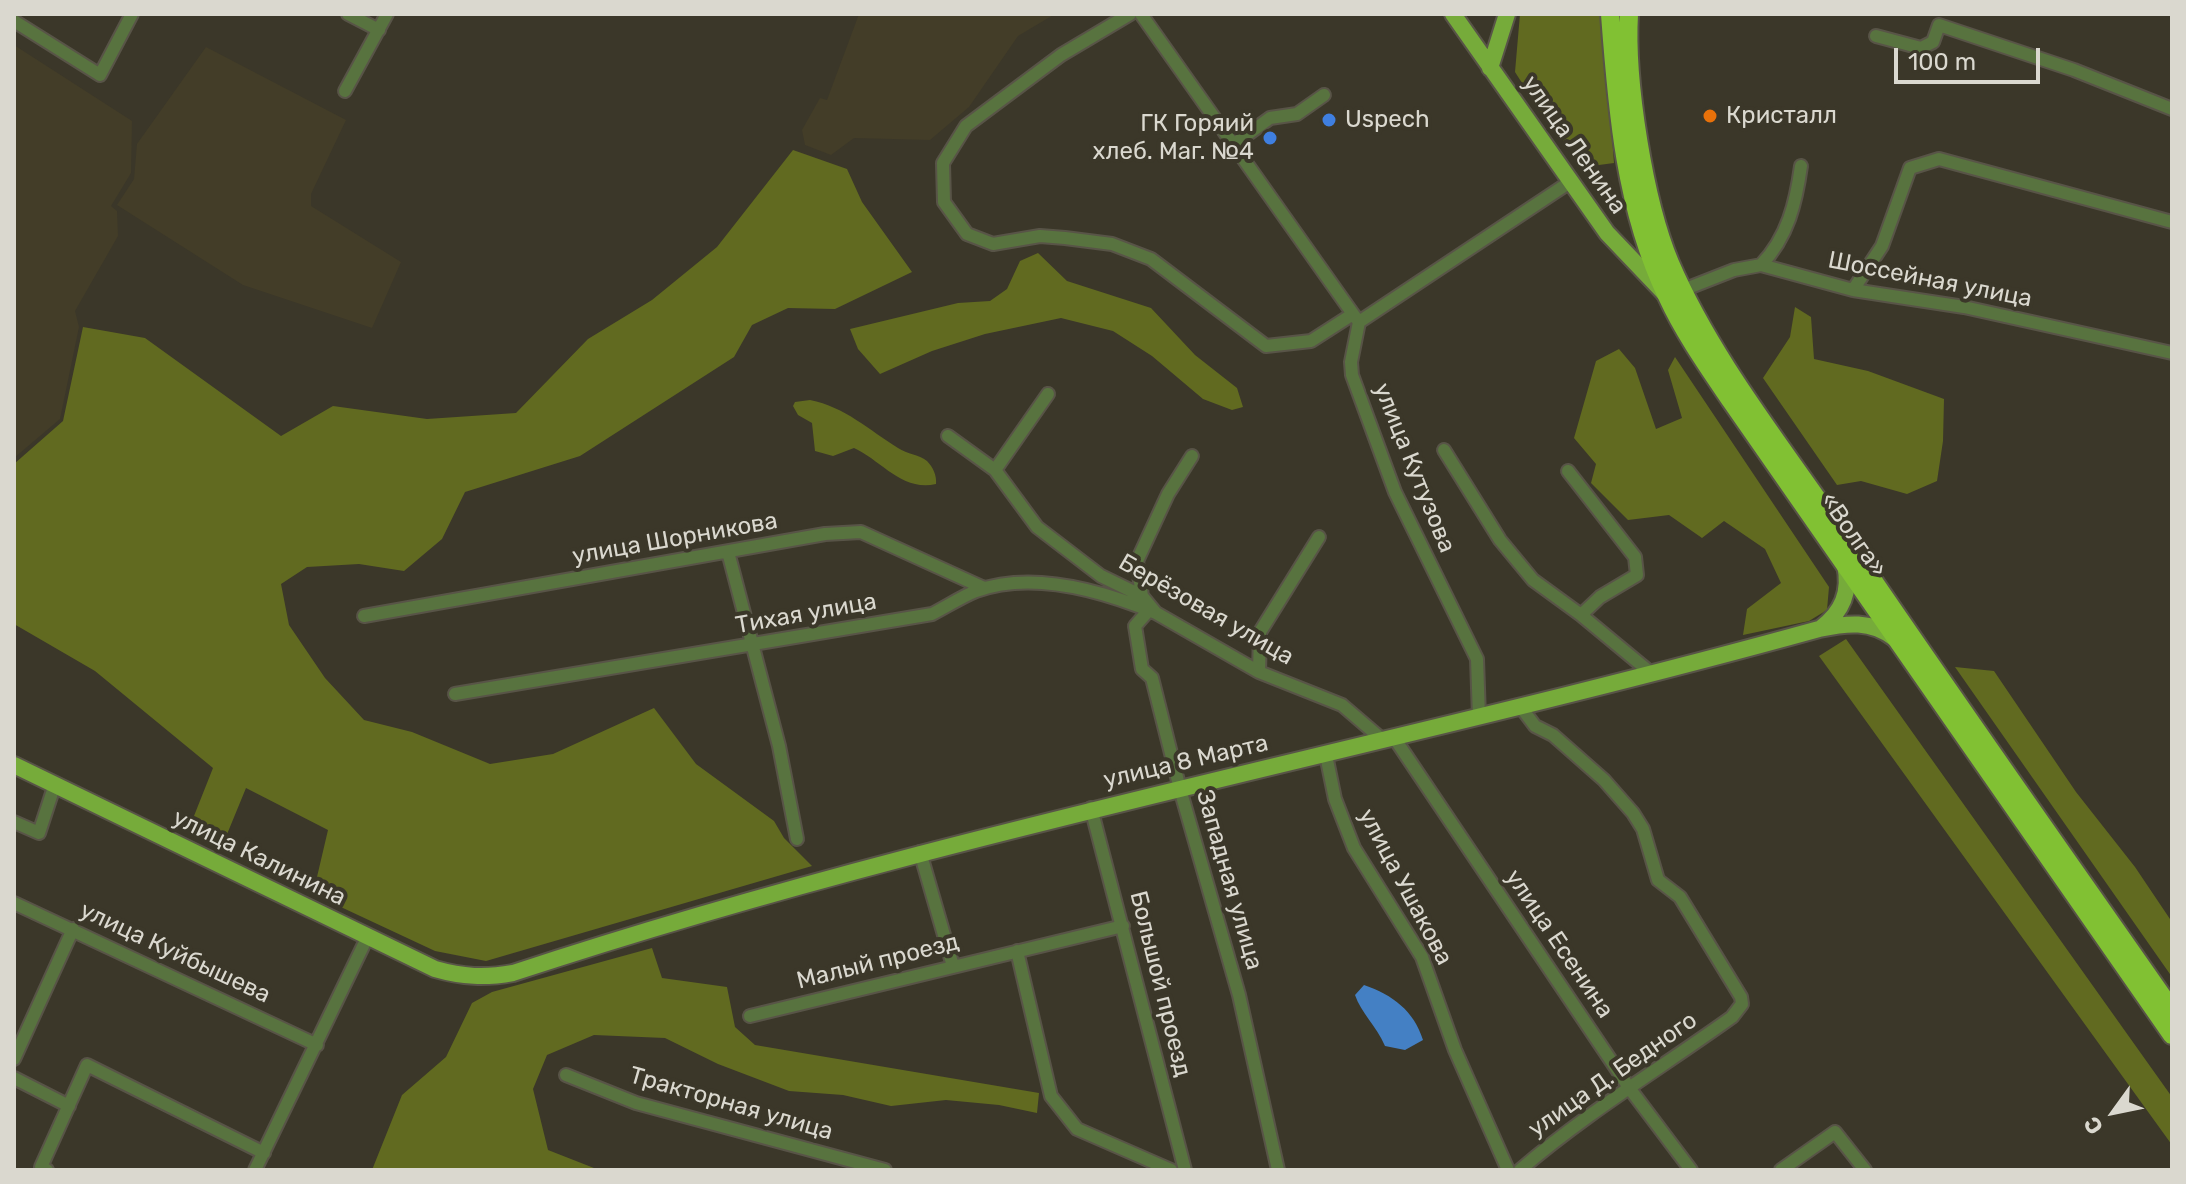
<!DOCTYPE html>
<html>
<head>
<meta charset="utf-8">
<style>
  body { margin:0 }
  #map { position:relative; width:2186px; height:1184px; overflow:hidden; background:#3b3729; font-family:Rubik,sans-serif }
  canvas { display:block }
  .frame { position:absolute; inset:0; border:16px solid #dad8cf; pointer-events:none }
  .north { position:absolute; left:2074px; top:1072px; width:80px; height:80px; -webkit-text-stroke:6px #3b3729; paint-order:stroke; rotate:237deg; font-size:22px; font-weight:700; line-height:32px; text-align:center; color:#dad8cf }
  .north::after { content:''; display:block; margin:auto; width:28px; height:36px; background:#dad8cf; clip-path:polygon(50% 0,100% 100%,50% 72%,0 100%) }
  .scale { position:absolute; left:1894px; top:48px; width:146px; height:36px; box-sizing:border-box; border:4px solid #dad8cf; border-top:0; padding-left:10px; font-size:24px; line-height:28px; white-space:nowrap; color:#dad8cf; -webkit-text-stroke:6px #3b3729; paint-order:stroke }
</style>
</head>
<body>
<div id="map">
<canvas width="2186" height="1184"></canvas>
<div class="frame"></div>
<div class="north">С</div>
<div class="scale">100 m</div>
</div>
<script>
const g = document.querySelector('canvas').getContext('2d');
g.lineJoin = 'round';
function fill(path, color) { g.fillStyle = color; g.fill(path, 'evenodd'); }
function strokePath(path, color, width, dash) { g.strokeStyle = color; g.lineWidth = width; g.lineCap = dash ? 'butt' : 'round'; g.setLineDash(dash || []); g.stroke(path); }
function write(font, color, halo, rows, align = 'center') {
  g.font = font + ' Rubik,sans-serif'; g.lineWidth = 8; g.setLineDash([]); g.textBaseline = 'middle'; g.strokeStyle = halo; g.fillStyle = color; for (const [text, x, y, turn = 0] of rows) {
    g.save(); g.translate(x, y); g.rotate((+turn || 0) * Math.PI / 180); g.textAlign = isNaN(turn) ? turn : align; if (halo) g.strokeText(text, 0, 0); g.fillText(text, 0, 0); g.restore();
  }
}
fill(new Path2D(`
  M859,14H1055L1018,36L969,107L930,140L854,138L831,155L805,145L802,130L820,98L827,100Z
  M14,45L132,121L131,173L111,206L117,211L118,236L75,311L79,327L60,419L14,458Z
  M206,47L346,120L311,194V206L401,262L372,328L243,285L117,205L134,179L137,144Z`), '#433d28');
fill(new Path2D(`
  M1520,14H1603L1614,163L1584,167L1545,119L1515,72Z
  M793,150L847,169L862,202L912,272L835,309L788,308L752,325L734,357L580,456L465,492L442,539L404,571L359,564L307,567L281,584L289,625L325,678L364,720L412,732L490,764L553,754L654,708L696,764L774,821L784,838L812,866L486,961L435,951L313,894L328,830L246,788L223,844L190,826L213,768L95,671L14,624V464L63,421L83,327L145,338L281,436L333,406L427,419L516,413L588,339L652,300L717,247Z
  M1038,253L1067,281L1151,308L1195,355L1237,388L1243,407L1232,410L1203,399L1152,356L1113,331L1061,318L985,334L932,351L880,374L858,349L850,329L958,303L990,301L1007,289L1020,261Z
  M1795,307L1811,317L1814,359L1868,371L1944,399L1943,441L1937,481L1907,494L1861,481L1837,485L1763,378L1790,337Z
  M1619,349L1635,368L1656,429L1682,418L1668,370L1675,357L1829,587L1827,610L1809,621L1743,635L1747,609L1781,583L1765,549L1724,521L1702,538L1669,515L1628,520L1591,483L1596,464L1574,438L1596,361Z
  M810,400C845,407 869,430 898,448C907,454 920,455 927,461C933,467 937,476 936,484C902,492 881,460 854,448L833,456L815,451L812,423L798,415L793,406L795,402Z
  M1846,639L2172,1097V1145L1819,656Z
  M1955,667L1994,671L2076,792L2135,867L2172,922V977Z
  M652,948L662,978L727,987L735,1027L755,1045L1039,1093L1037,1113L999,1105L946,1100L891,1106L843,1095L789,1091L718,1064L665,1038L594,1035L547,1055L533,1089L548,1150L599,1170H372L402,1095L446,1057L472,1003L492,992Z`), '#616a20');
fill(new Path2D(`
  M1364,985C1393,995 1414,1011 1423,1040L1405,1050L1385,1046C1376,1025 1361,1013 1355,995Z`), '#4480c4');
const minor = new Path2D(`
  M348,14L379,30
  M1130,14L1061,55L966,126L943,163L944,202L967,234L993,244L1040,236L1065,238L1112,244L1151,259L1266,346L1311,341L1353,314L1359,322L1570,182
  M1141,14L1353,314
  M14,21L100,75L132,14
  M1876,36L1921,48L1933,42L1939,25L2074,70L2172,109
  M345,91L387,14
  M1233,145L1270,118L1297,114L1324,95
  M1761,265C1788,237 1796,202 1801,166
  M1683,290L1734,270L1761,265L1853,290L1964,307L2172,353
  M1853,290L1882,246L1910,168L1939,159L2172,222
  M1359,322L1351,362L1352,375L1395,492L1477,659L1479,717
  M948,436L995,470L1037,527L1101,576L1142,596L1156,613L1259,672L1342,705L1384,741
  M1444,450L1500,540L1533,580L1581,615
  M995,470L1048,394
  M1568,471L1635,557L1637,575L1600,597L1581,615L1651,673
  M728,552L779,746L797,839
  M1142,596L1137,561L1168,494L1192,456
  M1149,610L1135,626L1142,669L1152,678L1180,789L1239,995L1278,1170
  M364,616L825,534L861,532L984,588
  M1259,672L1260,632L1319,537
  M455,694L932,614C946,607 961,597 976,591C1033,570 1103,591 1156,613
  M1395,739L1630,1089L1691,1170
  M1326,755L1335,799L1354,848L1422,957L1455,1050L1508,1170
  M1091,808L1185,1170
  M14,822L39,833L55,784
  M920,852L953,966
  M14,903L317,1045
  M1017,951L1051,1096L1077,1129L1171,1170
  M750,1016L1123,926
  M14,1059L73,929
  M566,1075L636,1103L885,1170
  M14,1078L69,1106
  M47,1170L41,1167L87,1065L264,1153
  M255,1170L367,938
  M1520,1170C1586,1113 1661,1068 1732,1017L1742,1004L1741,997L1680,897L1658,880L1643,829L1633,813L1604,780L1553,735L1535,726L1520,706
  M1781,1170L1835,1132L1865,1170`);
const major = new Path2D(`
  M1453,14L1607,233L1667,296
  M1490,68L1507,14
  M1821,628C1842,612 1851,592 1845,565
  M14,765L435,969C463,977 485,978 513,973C942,831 1385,749 1819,629C1847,623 1871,620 1894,638`);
const highway = new Path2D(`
  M1610,14C1617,109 1625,209 1667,296C1684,333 1708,367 1731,401L2172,1035
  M1629,14C1625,81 1644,201 1670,263C1710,356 1777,440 1834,523C1945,687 2059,848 2172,1010`);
strokePath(minor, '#585447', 16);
strokePath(major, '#585447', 20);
strokePath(highway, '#585447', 22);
strokePath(minor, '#58733f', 12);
strokePath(major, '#76ab3a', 16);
strokePath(highway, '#81c133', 18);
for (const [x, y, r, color] of [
  [1710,116,8,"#e8710a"],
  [1329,120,8,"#3f7fe0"],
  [1270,138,8,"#3f7fe0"]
]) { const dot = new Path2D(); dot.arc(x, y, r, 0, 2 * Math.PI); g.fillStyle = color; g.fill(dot); strokePath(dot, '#3b3729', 3); }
write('24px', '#dad8cf', '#3b3729', [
  ["Кристалл",1726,116],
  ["Uspech",1345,120],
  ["ГК Горяий",1254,124,"right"],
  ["хлеб. Маг. №4",1254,152,"right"]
], 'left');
write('24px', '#dad8cf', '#3b3729', [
  ["улица Ленина",1574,145,55],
  ["Шоссейная улица",1930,280,11],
  ["улица Кутузова",1414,468,68],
  ["«Волга»",1853,535,55],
  ["улица Шорникова",675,539,-10],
  ["Берёзовая улица",1206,610,30],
  ["Тихая улица",806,614,-10],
  ["улица 8 Марта",1186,762,-13],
  ["улица Калинина",259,858,26],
  ["Западная улица",1229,880,74],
  ["улица Ушакова",1405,887,62],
  ["улица Есенина",1559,944,56],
  ["улица Куйбышева",175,953,25],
  ["Малый проезд",878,962,-14],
  ["Большой проезд",1160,984,76],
  ["улица Д. Бедного",1613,1075,-35],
  ["Тракторная улица",731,1104,16]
]);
</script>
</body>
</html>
